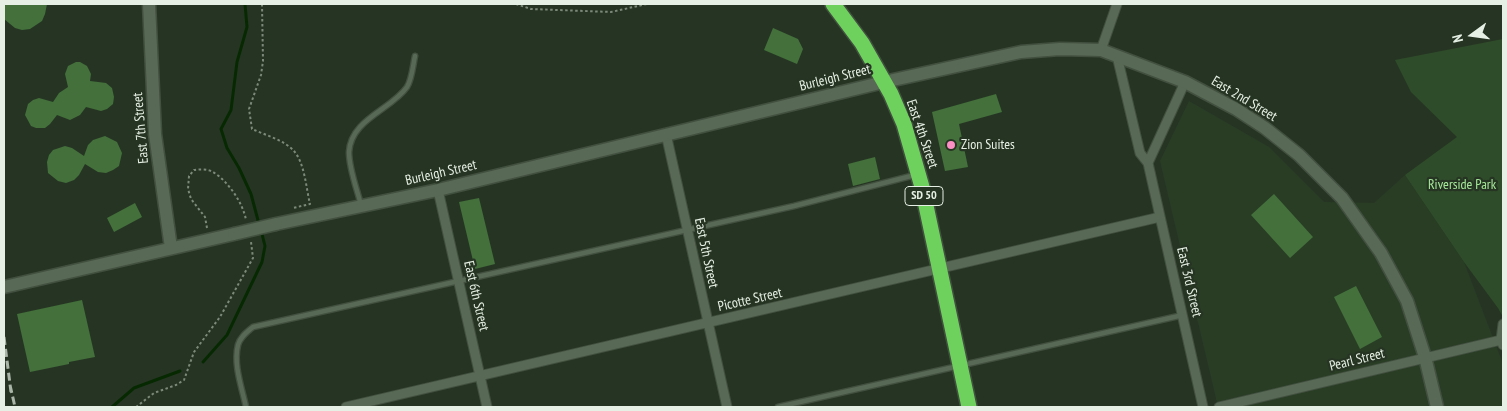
<!DOCTYPE html>
<html>
<head>
<meta charset="utf-8">
<style>
  body { margin:0 }
  #map { position:relative; width:1507px; height:411px; overflow:hidden; background:#263523; font-family:"PT Sans Narrow",sans-serif }
  canvas { display:block }
  .frame { position:absolute; inset:0; border:5px solid #e6f0e4; pointer-events:none }
  .north { position:absolute; left:1447px; top:10px; width:50px; height:50px; -webkit-text-stroke:4px #263523; paint-order:stroke; rotate:256deg; font-size:14px; font-weight:700; line-height:20px; text-align:center; color:#e6f0e4 }
  .north::after { content:''; display:block; margin:auto; width:18px; height:22px; background:#e6f0e4; clip-path:polygon(50% 0,100% 100%,50% 72%,0 100%) }
</style>
</head>
<body>
<div id="map">
<canvas width="1507" height="411"></canvas>
<div class="frame"></div>
<div class="north">N</div>
</div>
<script>
const g = document.querySelector('canvas').getContext('2d');
g.lineJoin = 'round';
function fill(path, color) { g.fillStyle = color; g.fill(path, 'evenodd'); }
function strokePath(path, color, width, dash) { g.strokeStyle = color; g.lineWidth = width; g.lineCap = dash ? 'butt' : 'round'; g.setLineDash(dash || []); g.stroke(path); }
function write(font, color, halo, rows, align = 'center') {
  g.font = font + ' "PT Sans Narrow",sans-serif'; g.lineWidth = 4.5; g.setLineDash([]); g.textBaseline = 'middle'; g.strokeStyle = halo; g.fillStyle = color; for (const [text, x, y, turn = 0] of rows) {
    g.save(); g.translate(x, y); g.rotate((+turn || 0) * Math.PI / 180); g.textAlign = isNaN(turn) ? turn : align; if (halo) g.strokeText(text, 0, 0); g.fillText(text, 0, 0); g.restore();
  }
}
fill(new Path2D(`
  M1189,101L1269,147L1324,202L1374,203L1405,175L1464,262L1503,364V407H1218L1160,161Z`), '#293d25');
fill(new Path2D(`
  M1503,39V317L1498,308L1464,262L1405,175L1457,137L1411,92L1395,60Z`), '#2f4c2a');
strokePath(new Path2D(`
  M245,4L247,27L237,62L231,110L221,129L227,148L239,168L251,194L259,224
  M203,362L227,335L262,262L265,246L261,230
  M112,407L134,388L180,371`), '#072902', 3);
fill(new Path2D(`
  M4,4H47L45,14L42,21L30,29L22,30L15,28L4,19Z
  M773,28L798,39L803,49L797,64L764,50Z
  M76,62H80L87,66L91,74L90,81L106,83L112,88L114,97L113,104L107,109L101,111L86,107L80,115L70,120L57,115L50,124L45,128H36L31,126L25,115L28,104L33,100L39,98L53,102L59,93L68,87L65,74L68,66Z
  M996,94L1002,112L959,124L968,167L945,171L932,112Z
  M105,136L117,142L122,153L119,166L113,170L106,173L98,172L85,164L79,175L74,180L66,183L58,181L48,173L47,162L49,155L53,150L65,146L72,148L84,156L88,145L93,140Z
  M875,157L880,179L853,186L848,164Z
  M1274,194L1313,237L1290,258L1251,215Z
  M479,198L495,264L475,269L459,202Z
  M135,203L142,217L114,232L107,218Z
  M1356,286L1382,337L1360,349L1334,297Z
  M82,300L95,357L69,362V364L30,372L17,314Z`), '#43703b');
const lane = new Path2D(`
  M361,205C357,189 349,169 349,152C351,119 391,110 407,87C412,79 413,65 415,56
  M246,407C242,388 233,364 238,345C240,337 247,332 253,327L794,206L915,175
  M778,407L1183,315`);
const street = new Path2D(`
  M1101,50L1117,4
  M1117,56L1140,153L1148,163L1203,407
  M666,134L727,407
  M1148,163L1185,82
  M438,190L487,407
  M1503,345L1501,340L1503,324
  M346,407L1160,217
  M1219,407L1501,340`);
const secondary = new Path2D(`
  M149,4L155,134L171,248
  M276,224L438,190L884,82L1021,52L1060,49L1101,50L1185,82L1236,109L1265,128L1299,155L1342,198L1381,253L1407,301L1425,357L1437,407
  M4,287L234,234`);
const highway = new Path2D(`
  M833,4L862,43L891,94L904,124L922,187L969,407`);
strokePath(lane, '#425040', 7);
strokePath(street, '#425040', 11);
strokePath(secondary, '#425040', 15);
strokePath(highway, '#425040', 18);
strokePath(new Path2D(`
  M262,4L263,61L261,75L249,109L252,129C265,135 284,140 294,151C305,164 306,188 310,204L293,208
  M516,4L531,9L611,12L647,4
  M207,228L205,217L191,199L188,189L189,176L194,170C200,169 208,169 213,172C228,181 243,203 246,220
  M136,407L154,393L176,385L184,380L194,352L220,317L253,258L251,242`), '#7d8a7b', 2, [2.5, 2.5]);
strokePath(lane, '#586955', 4.5);
strokePath(street, '#586955', 9);
strokePath(secondary, '#586955', 12);
strokePath(highway, '#6fd15d', 15);
strokePath(new Path2D(`
  M4,337L11,392
  M10,385L15,407`), '#aab6a8', 3, [8, 4]);
const secondaryBridge = new Path2D(`
  M234,234L276,224`);
strokePath(secondaryBridge, '#425040', 15, []);
strokePath(secondaryBridge, '#586955', 12);
for (const [x, y, r, color] of [
  [951,145,5,"#fc8fc3"]
]) { const dot = new Path2D(); dot.arc(x, y, r, 0, 2 * Math.PI); g.fillStyle = color; g.fill(dot); strokePath(dot, '#263523', 2); }
for (const [x, y, w] of [
  [924,196,38]
]) { const box = new Path2D(); box.roundRect(x - w / 2, y - 9.5, w, 19, 4); g.fillStyle = '#263523'; g.fill(box); strokePath(box, '#e6f0e4', 1); }
write('bold 12px', '#e6f0e4', null, [
  ["SD 50",924,196]
]);
write('14px', '#e6f0e4', '#263523', [
  ["Burleigh Street",835,78,-14],
  ["East 2nd Street",1244,99,31],
  ["East 7th Street",141,128,-95],
  ["East 4th Street",922,134,71],
  ["Burleigh Street",441,173,-13],
  ["East 5th Street",706,253,78],
  ["East 3rd Street",1189,282,77],
  ["East 6th Street",476,296,77],
  ["Picotte Street",750,300,-13],
  ["Pearl Street",1357,360,-14]
]);
write('14px', '#e6f0e4', '#263523', [
  ["Zion Suites",961,145]
], 'left');
write('14px', '#a5e799', '#263523', [
  ["Riverside Park",1462,185]
]);
</script>
</body>
</html>
